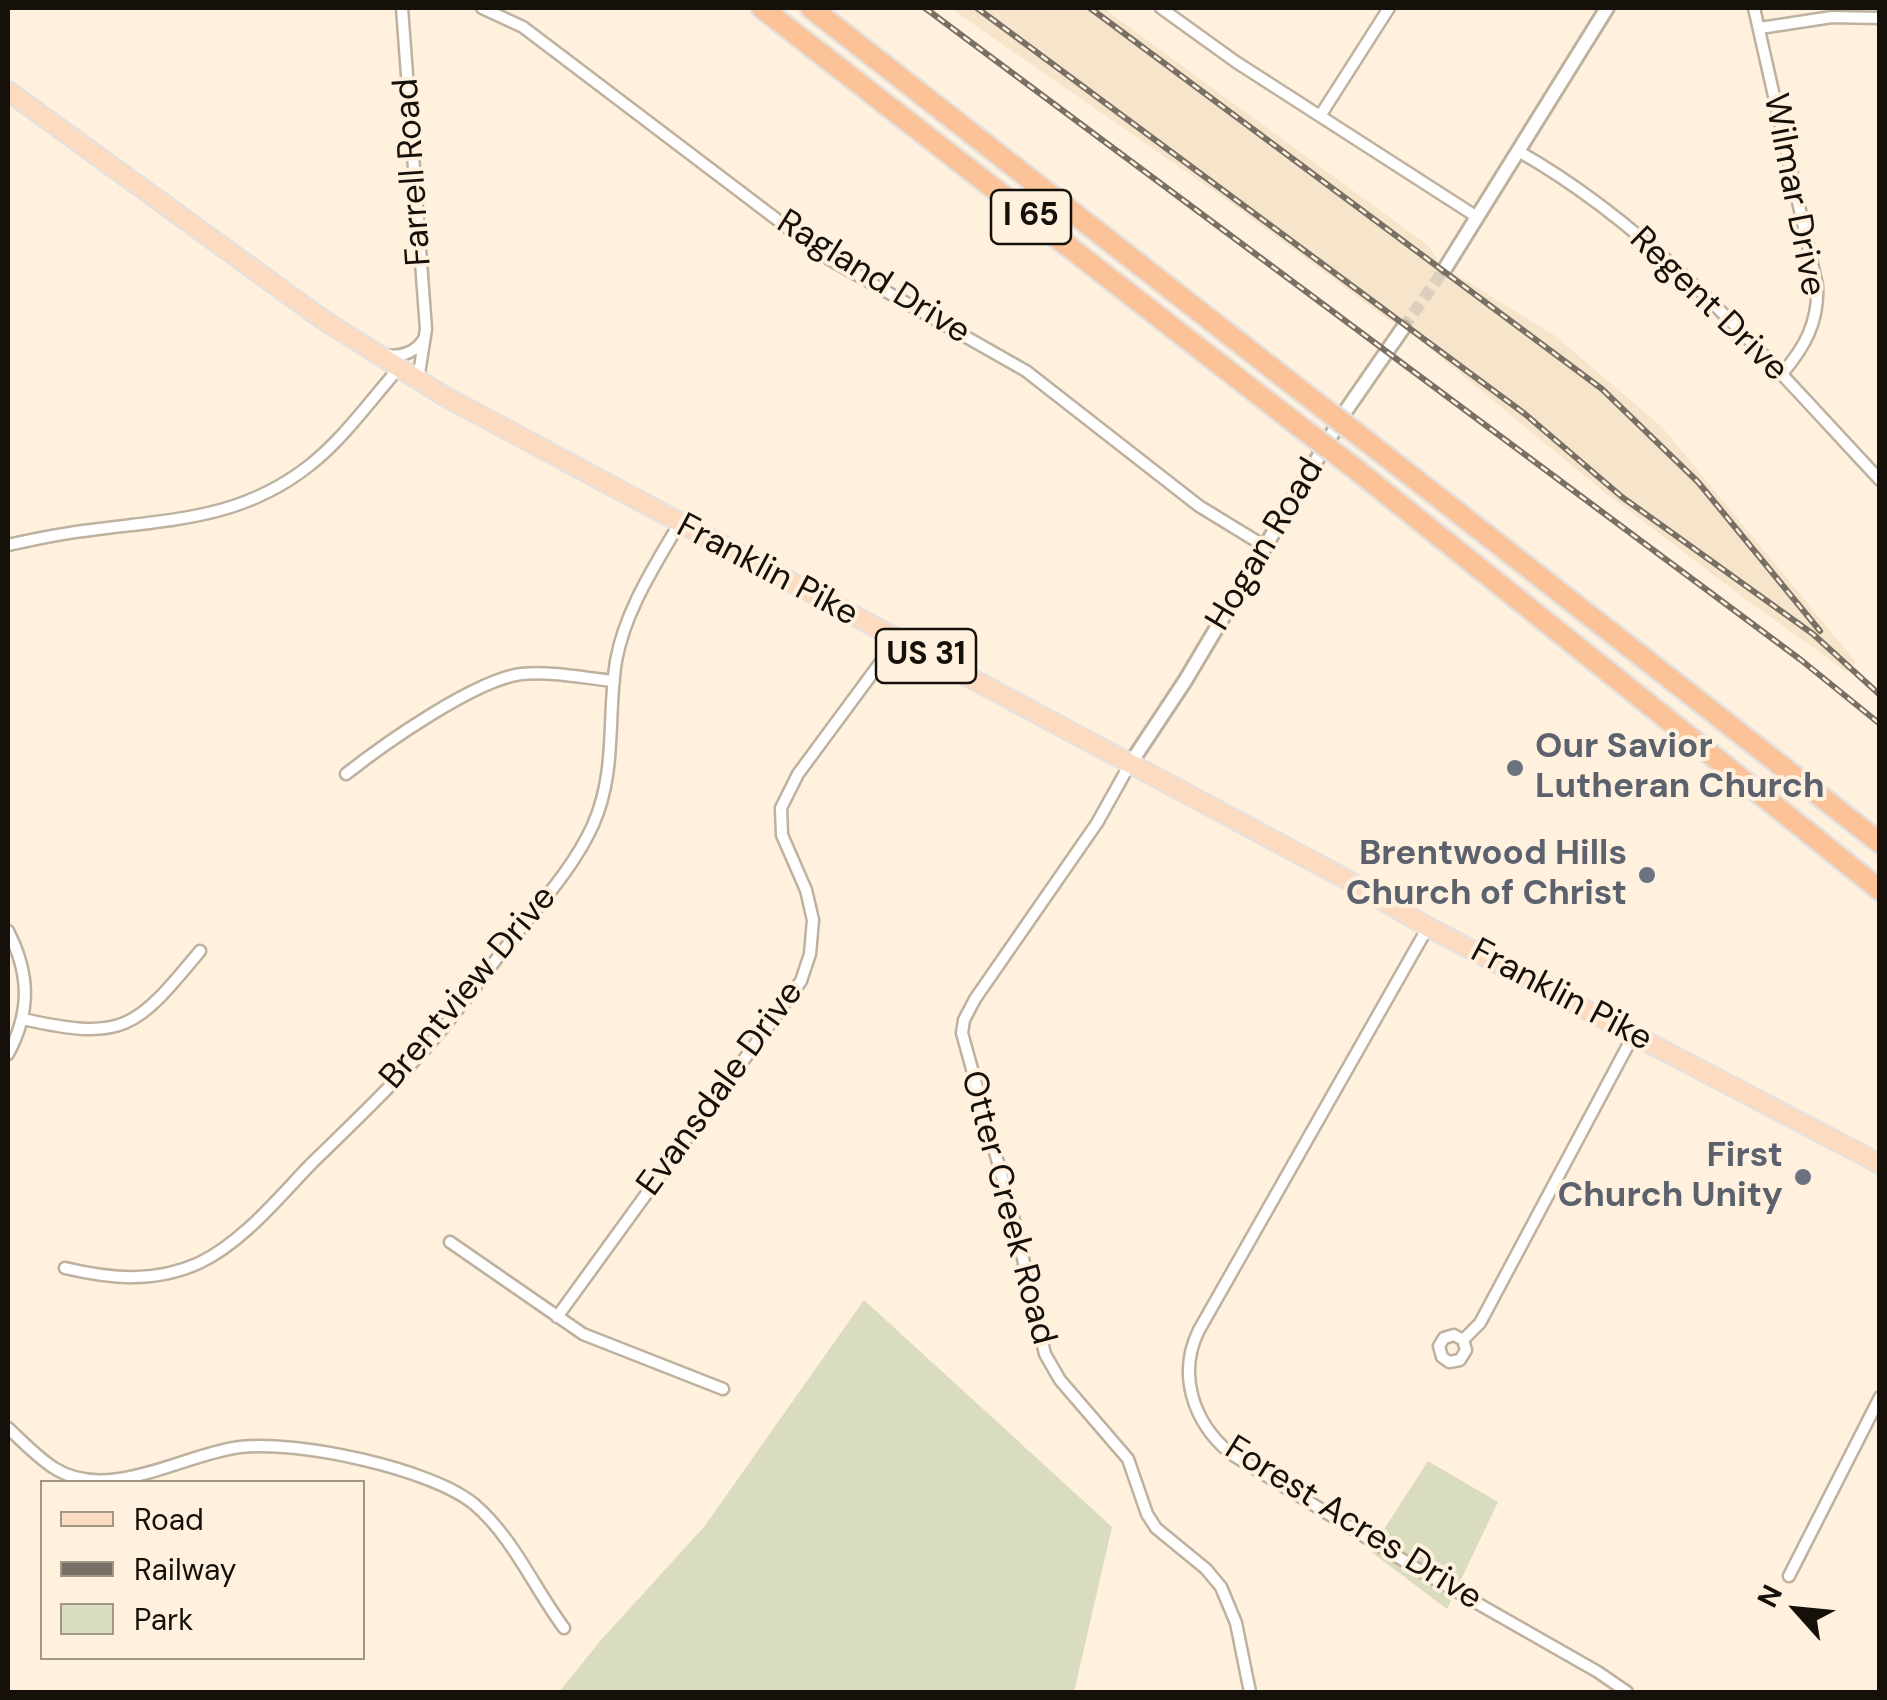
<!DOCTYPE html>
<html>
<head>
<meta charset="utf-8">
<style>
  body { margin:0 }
  #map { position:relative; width:1887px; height:1700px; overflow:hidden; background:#fff1de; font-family:"DM Sans",sans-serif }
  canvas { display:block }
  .frame { position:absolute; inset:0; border:10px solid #15110a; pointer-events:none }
  .legend { position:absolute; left:40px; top:1480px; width:325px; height:180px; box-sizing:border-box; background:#fff1de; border:2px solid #a19789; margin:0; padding:12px 18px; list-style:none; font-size:30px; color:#15110a }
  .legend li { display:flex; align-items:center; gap:20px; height:50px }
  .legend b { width:50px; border:2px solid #a19789 }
  .north { position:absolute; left:1747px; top:1560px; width:100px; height:100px; -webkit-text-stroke:8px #fff1de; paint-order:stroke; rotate:297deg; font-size:28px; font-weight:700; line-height:40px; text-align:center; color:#15110a }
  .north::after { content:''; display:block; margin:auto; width:35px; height:45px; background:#15110a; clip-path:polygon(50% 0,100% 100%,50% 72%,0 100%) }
</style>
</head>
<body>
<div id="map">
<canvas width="1887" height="1700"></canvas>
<div class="frame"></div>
<ul class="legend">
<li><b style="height:12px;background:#fddbc1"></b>Road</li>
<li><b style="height:12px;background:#787064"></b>Railway</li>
<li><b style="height:28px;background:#dadcbf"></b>Park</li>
</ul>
<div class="north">N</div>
</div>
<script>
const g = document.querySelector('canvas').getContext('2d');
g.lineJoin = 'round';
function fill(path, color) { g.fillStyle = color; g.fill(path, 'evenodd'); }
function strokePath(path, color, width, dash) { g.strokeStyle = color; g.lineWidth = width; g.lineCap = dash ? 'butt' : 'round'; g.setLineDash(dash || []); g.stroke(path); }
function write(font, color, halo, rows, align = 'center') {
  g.font = font + ' "DM Sans",sans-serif'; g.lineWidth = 8; g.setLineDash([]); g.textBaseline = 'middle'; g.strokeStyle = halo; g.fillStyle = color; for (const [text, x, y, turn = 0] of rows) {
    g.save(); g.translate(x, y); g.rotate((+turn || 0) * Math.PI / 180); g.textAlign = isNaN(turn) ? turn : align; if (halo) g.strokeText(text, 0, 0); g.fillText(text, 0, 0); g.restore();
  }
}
fill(new Path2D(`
  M950,8H1103L1430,247L1439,263L1450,271L1554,335L1662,427L1856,662L1847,672L1744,598L1598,487L1410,332L1387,319L1227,200Z`), '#f6e5cb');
fill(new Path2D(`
  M864,1300L1112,1527L1074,1692H559L601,1640L704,1527Z
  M1428,1461L1498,1502L1447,1609L1370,1551Z`), '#dadcbf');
strokePath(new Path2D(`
  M1403,328L1446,267`), '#dccfbe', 12, [12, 6]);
const minor = new Path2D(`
  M402,8L426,329L418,380
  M482,8L523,27L829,259L1026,371L1199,506L1266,547
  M1161,8L1236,62L1477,217
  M1754,8L1817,285C1819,322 1805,347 1781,375
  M1760,28L1832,17L1880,18
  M1320,116L1389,8
  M1518,151C1660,231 1769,362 1880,480
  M384,355C401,358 417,352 425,337
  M8,545C35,539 63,533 91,530C173,519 242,519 310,465C344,438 370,401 399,368
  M1130,764L1097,823L975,999L964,1020L962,1033L1015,1224L1045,1354L1060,1380L1128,1459L1147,1514L1156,1528L1206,1569L1221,1587L1236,1623L1250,1692
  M346,774C384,744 475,680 521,674C551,671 584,678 614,681
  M1428,927L1199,1330C1177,1374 1193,1422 1230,1453L1419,1570L1598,1672L1627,1692
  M8,931C30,974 31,1011 8,1054
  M23,1019C125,1042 136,1028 200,951
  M450,1242L583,1334L723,1389
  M65,1268C111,1279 155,1283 199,1263C243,1242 278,1198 312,1163C350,1126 389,1089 424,1050C455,1016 481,978 509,943C538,906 573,869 593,825C617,771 607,717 616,661C625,611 654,567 679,524
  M557,1317L801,981L810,954L813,920L806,890L782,835L781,808L798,774L897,640
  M1463,1340L1466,1350L1460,1360L1449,1362L1442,1357L1439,1346L1444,1338L1454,1335L1463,1340L1480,1323L1634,1034
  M8,1428C22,1441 37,1457 54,1468C109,1503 183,1454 240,1447C296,1440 430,1468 474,1504C513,1537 534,1588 564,1628
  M1789,1576L1880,1397`);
const tertiary = new Path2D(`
  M1446,267L1607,8
  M1130,764L1185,681L1347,409L1403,328`);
const primary = new Path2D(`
  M8,91L322,319L444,396L1342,877L1428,927L1880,1164`);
const motorway = new Path2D(`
  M762,8L1299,426
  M811,8L1314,401
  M1369,443L1880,843
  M1353,467L1880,890`);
strokePath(minor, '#beb19f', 15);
strokePath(tertiary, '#beb19f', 18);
strokePath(primary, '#e3e2e2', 22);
strokePath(motorway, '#e3e2e2', 25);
strokePath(minor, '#fff', 10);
strokePath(tertiary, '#fff', 12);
strokePath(primary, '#fddbc1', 18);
strokePath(motorway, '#fbc397', 20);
const rail = new Path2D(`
  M925,8L1801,660L1880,724
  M977,8L1525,414L1622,497L1813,634L1880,695
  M1090,8L1602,389L1698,482L1820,631`);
strokePath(rail, '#787064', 6);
strokePath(rail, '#fff1de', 2.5, [8]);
const motorwayBridge = new Path2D(`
  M1314,401L1369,443
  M1299,426L1353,467`);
strokePath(motorwayBridge, '#e3e2e2', 25, []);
strokePath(motorwayBridge, '#fbc397', 20);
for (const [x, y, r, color] of [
  [1515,768,10,"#6b7280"],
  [1647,875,10,"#6b7280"],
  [1803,1177,10,"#6b7280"]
]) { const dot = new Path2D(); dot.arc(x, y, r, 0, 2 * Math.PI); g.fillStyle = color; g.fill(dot); strokePath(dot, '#fff1de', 4); }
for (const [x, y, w] of [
  [1031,217,80],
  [926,656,100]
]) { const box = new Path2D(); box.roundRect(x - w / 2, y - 27, w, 54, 8); g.fillStyle = '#fff1de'; g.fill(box); strokePath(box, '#15110a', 2.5); }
write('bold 32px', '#15110a', null, [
  ["I 65",1031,217],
  ["US 31",926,656]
]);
write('35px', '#15110a', '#fff1de', [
  ["Farrell Road",414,172,-94],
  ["Wilmar Drive",1793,195,79],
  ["Ragland Drive",873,278,32],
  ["Regent Drive",1708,305,44],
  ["Hogan Road",1266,545,-59],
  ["Franklin Pike",767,571,28],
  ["Brentview Drive",469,988,-50],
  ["Franklin Pike",1561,996,28],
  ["Evansdale Drive",721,1089,-54],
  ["Otter Creek Road",1007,1208,75],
  ["Forest Acres Drive",1353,1524,32]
]);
write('bold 35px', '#5b616d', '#fff1de', [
  ["Our Savior",1535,748,"left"],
  ["Lutheran Church",1535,788,"left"],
  ["Brentwood Hills",1627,855],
  ["Church of Christ",1627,895],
  ["First",1783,1157],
  ["Church Unity",1783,1197]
], 'right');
</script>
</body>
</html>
